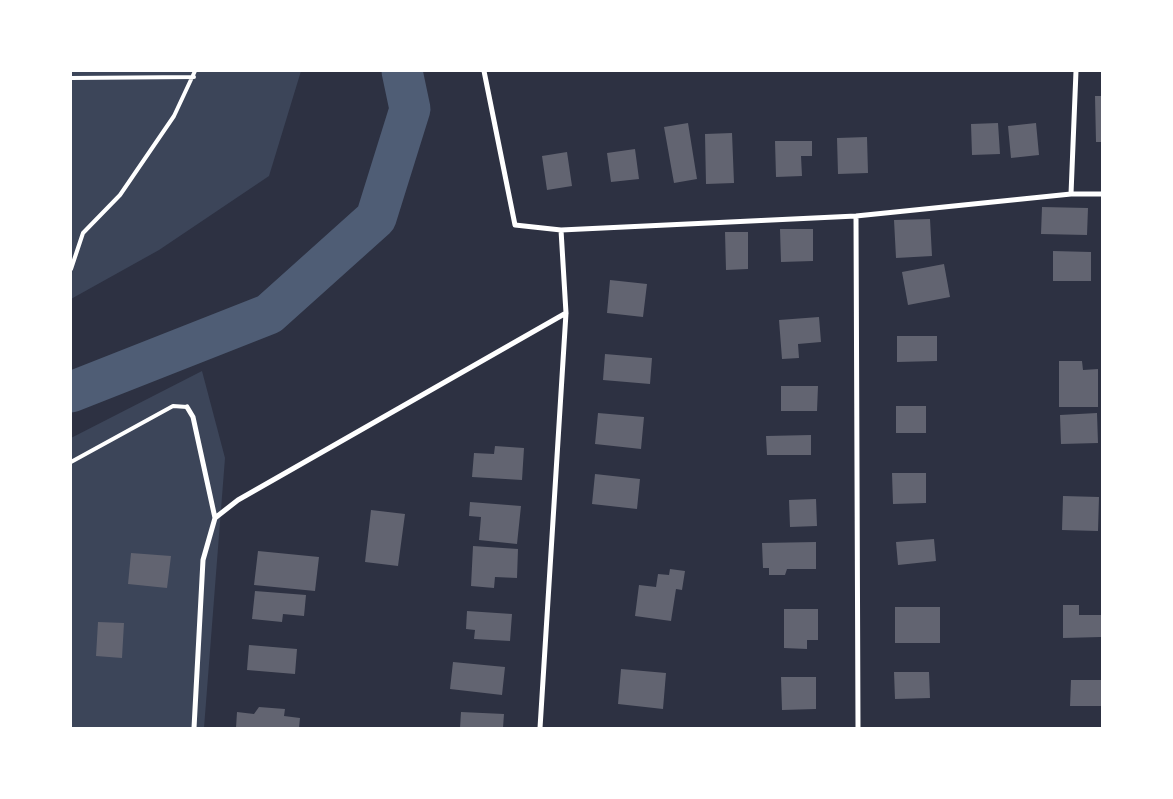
<!DOCTYPE html>
<html>
<head>
<meta charset="utf-8">
<style>
  body { margin:0 }
  #map { position:relative; width:1173px; height:799px; overflow:hidden; background:#2d3142; font-family:"Golos Text",sans-serif }
  canvas { display:block }
  .frame { position:absolute; inset:0; border:72px solid #fff; pointer-events:none }
</style>
</head>
<body>
<div id="map">
<canvas width="1173" height="799"></canvas>
<div class="frame"></div>
</div>
<script>
const g = document.querySelector('canvas').getContext('2d');
g.lineJoin = 'round';
function fill(path, color) { g.fillStyle = color; g.fill(path, 'evenodd'); }
function strokePath(path, color, width, dash) { g.strokeStyle = color; g.lineWidth = width; g.lineCap = dash ? 'butt' : 'round'; g.setLineDash(dash || []); g.stroke(path); }
fill(new Path2D(`
  M71,71H301L269,176L159,250L71,299Z
  M202,371L225,458L204,728H71V438Z`), '#3c4559');
strokePath(new Path2D(`
  M71,392L269,314L376,218L410,109L402,71`), '#4f5d75', 41);
fill(new Path2D(`
  M1095,96H1102V142H1096Z
  M688,123L697,179L674,183L664,127Z
  M998,123L1000,154L972,155L971,124Z
  M1036,123L1039,155L1011,158L1008,126Z
  M732,133L734,183L706,184L705,134Z
  M867,137L868,173L838,174L837,138Z
  M775,141H812V156H801L802,176L776,177Z
  M635,149L639,179L611,182L607,153Z
  M567,152L572,186L547,190L542,156Z
  M1042,207L1088,208L1087,235L1041,234Z
  M930,219L932,256L896,258L894,220Z
  M780,229H813V261L781,262Z
  M725,232H748V269L726,270Z
  M1053,251L1091,252V281H1053Z
  M944,264L950,297L908,305L902,272Z
  M610,280L647,284L643,317L607,313Z
  M819,317L821,342L798,344L799,358L782,359L779,320Z
  M897,336H937V361L897,362Z
  M605,354L652,358L650,384L603,380Z
  M1059,361H1082L1083,370L1098,369V407H1059Z
  M781,386H818L817,411H781Z
  M896,406H926V433H896Z
  M598,413L644,417L641,449L595,444Z
  M1097,413L1098,443L1061,444L1060,415Z
  M811,435V455H767L766,436Z
  M495,446L524,448L522,480L472,477L474,453L494,454Z
  M892,473H926V503L893,504Z
  M595,474L640,479L637,509L592,504Z
  M1063,496L1099,497L1098,531L1062,530Z
  M816,499L817,526L790,527L789,500Z
  M470,502L521,506L517,544L479,540L481,517L469,516Z
  M371,510L405,514L398,566L365,562Z
  M934,539L936,561L898,565L896,542Z
  M816,542V569H787L785,575H769V568H763L762,543Z
  M473,546L518,549L517,578L495,577L494,588L471,586Z
  M258,551L319,557L315,591L254,585Z
  M131,553L171,556L167,588L128,584Z
  M670,569L685,571L682,590L676,589L671,621L635,616L639,585L656,587L658,574L669,575Z
  M255,591L306,595L304,616L283,614L282,622L252,619Z
  M1063,605H1079V615H1101V637L1063,638Z
  M895,607H940V643H895Z
  M784,609H818V640H807V649L784,648Z
  M467,611L512,614L510,641L474,639L475,630L466,629Z
  M98,622L124,623L122,658L96,656Z
  M249,645L297,649L295,674L247,670Z
  M453,662L505,667L502,695L450,689Z
  M621,669L666,673L663,709L618,704Z
  M894,672H929L930,698L895,699Z
  M781,677H816V709L782,710Z
  M1071,680H1102V706H1070Z
  M259,707L285,709L284,716L300,718L299,728H236L237,712L254,714Z
  M461,712L504,714L503,728H460Z`), '#626471');
strokePath(new Path2D(`
  M71,78L194,77
  M71,269L83,233L120,195L174,116L195,71
  M71,462L173,406L187,407`), '#fff', 4);
strokePath(new Path2D(`
  M484,71L515,225L561,230L856,216L1071,194H1102
  M1071,194L1076,71
  M856,216L858,728
  M187,407L193,417L215,518L203,560L194,728
  M215,518L238,500L566,313
  M540,728L566,313L561,230`), '#fff', 5);
</script>
</body>
</html>
